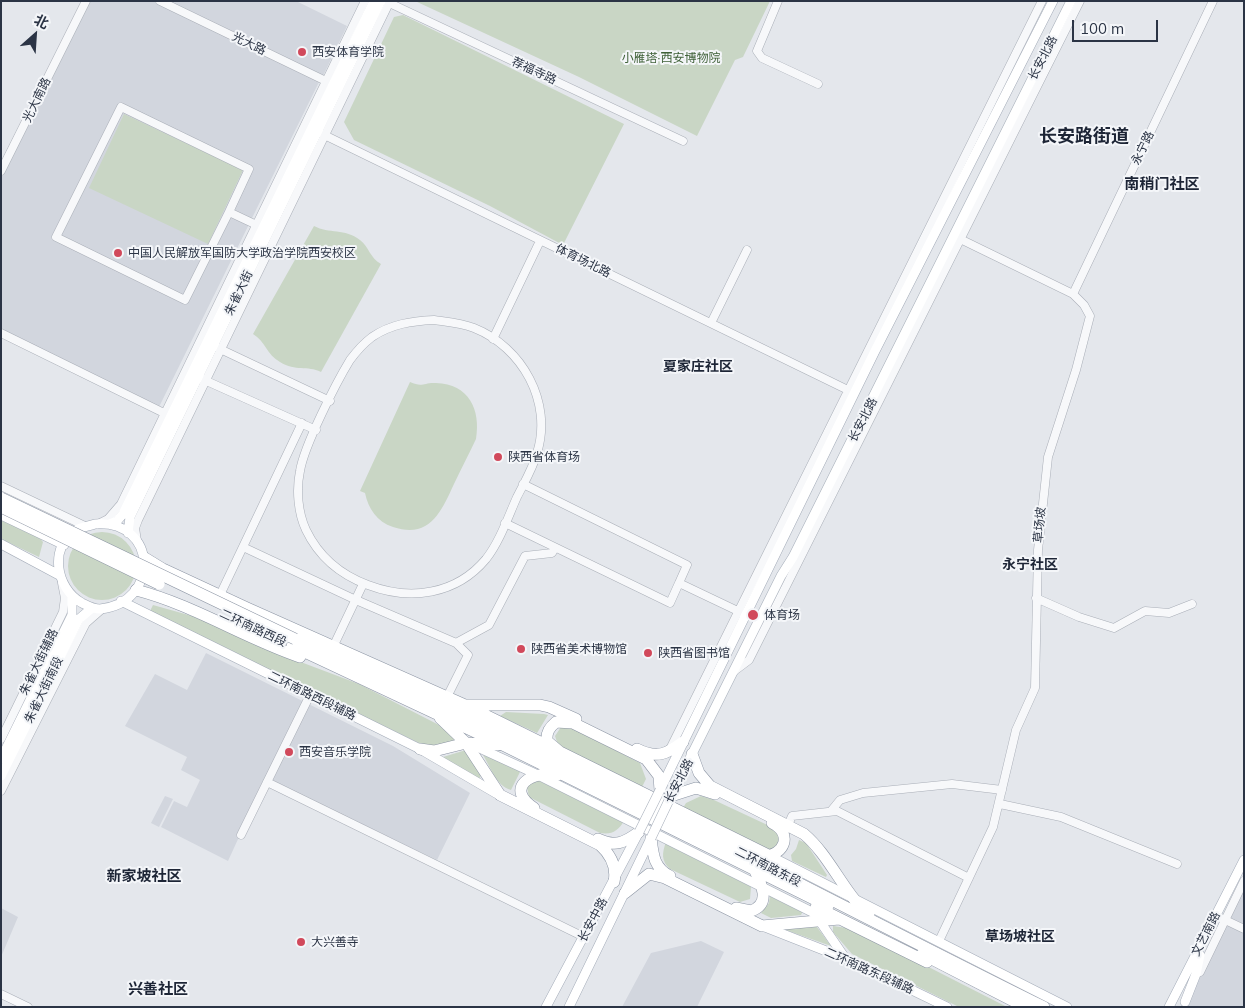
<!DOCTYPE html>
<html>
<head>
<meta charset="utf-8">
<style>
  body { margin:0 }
  #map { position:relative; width:1245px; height:1008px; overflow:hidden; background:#e4e7ec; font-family:Mulish,"Noto Sans SC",sans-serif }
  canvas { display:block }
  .frame { position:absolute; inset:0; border:2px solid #2b3445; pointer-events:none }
  .north { position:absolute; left:10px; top:10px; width:50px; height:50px; -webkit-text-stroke:4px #f4f6f9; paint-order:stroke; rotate:26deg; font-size:14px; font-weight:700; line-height:20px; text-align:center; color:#2b3445 }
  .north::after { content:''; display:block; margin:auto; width:18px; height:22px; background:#2b3445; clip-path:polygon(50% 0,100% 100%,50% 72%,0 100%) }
  .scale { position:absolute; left:1072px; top:20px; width:86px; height:22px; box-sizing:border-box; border:2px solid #2b3445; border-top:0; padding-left:6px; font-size:15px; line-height:18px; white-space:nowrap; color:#2b3445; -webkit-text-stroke:4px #f4f6f9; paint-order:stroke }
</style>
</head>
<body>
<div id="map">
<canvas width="1245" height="1008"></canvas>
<div class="frame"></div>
<div class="north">北</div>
<div class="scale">100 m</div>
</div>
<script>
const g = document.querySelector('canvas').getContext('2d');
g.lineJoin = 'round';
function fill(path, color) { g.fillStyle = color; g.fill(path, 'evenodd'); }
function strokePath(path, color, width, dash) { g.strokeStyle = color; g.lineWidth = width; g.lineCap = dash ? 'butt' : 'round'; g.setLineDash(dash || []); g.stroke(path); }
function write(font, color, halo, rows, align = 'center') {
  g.font = font + ' Mulish,"Noto Sans SC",sans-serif'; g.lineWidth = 4; g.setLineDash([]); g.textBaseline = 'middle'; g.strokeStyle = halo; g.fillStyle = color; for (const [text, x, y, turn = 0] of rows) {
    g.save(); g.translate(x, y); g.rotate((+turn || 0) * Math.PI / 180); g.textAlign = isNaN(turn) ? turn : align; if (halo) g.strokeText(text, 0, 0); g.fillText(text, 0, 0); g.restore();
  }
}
fill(new Path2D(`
  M88,1H153L319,82L159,407L1,329V178Z
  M166,1H296L347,26L322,78Z
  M206,653L393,746L470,793L437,860L266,778L228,861L161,827L174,801L187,807L200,780L181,770L187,757L125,726L155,674L187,690Z
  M165,796L173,799L159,827L151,823Z
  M1244,889V1007H1185Z
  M1,908L18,917L1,957Z
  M701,941L724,952L697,1007H622L651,953Z`), '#d2d6de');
fill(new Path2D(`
  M415,1H770L743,57L735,60L697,136L579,77Z
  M403,15L624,124L563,245L490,206L354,140L344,122L394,17Z
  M124,114L243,170L208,244L89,188Z
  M314,226C329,234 345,228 360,240C369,247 370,258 381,264L321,372C307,365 296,372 280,362C267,355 265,341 253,334Z
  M410,382C423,388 424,382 436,383C469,384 481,410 476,439C469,454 461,469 454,484C441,512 430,539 393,527C377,522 368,508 365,493L360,491Z
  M1,517L37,535L43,542L39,557L1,539Z
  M68 566a34 34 0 1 1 68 0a34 34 0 1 1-68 0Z
  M153,605L199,618L261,647L359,684L439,725L459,742L425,746L175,625L150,611Z
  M506,712L544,714L548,715L537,733L500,716Z
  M561,727L573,728L640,763L646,779L642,787L558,745L555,736Z
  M466,750L481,775L479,780L443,757Z
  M483,755L518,769L520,772L511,790C496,786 490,766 483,755Z
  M541,779L624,821C618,831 612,835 600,833L529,797L527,787L529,783Z
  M701,796L714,800L776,829L781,843L771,852L683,808L686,803Z
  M799,840L806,843L827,875L826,877L792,861L791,855L796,849Z
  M666,842L747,882L751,887L750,899L740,902L670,869C661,861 662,853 666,842Z
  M770,895L803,911L801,915L771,918L761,913L769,903Z
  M833,926L854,929L1007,1007H959L852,954L833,932Z
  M817,927L831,946L783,929Z`), '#c9d6c5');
const minor = new Path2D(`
  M160,1L330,83
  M385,1L683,141
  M778,1L757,51L762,58L818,84
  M314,130L852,392
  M1,171L86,1
  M229,212L185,300L56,237L121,107L249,169L229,212L263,228
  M1073,294L1213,1
  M434,320C448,322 461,323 474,328C522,347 553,402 537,453C533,468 524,483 517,497C508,517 500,541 486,559C456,595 410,601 368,585C341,575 319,557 306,530C298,513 296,490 300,471C304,446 336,383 350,360C356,352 364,343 372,337C391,324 412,321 434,320Z
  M711,323L747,250
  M1,333L168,415
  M493,339L540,241
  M218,348L330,401
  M202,379L316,430
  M523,484L687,565L679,583L742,613
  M1,486L85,526
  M505,523L670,603L679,583
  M98,524L108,519L121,504L365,1
  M137,541L135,528L138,520L390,1
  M243,547L356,600L456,643L489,625L525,556L552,553L555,548
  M220,595L302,423
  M1036,598L1079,617L1114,628L1145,611L1169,613L1192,604
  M334,645L363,584
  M733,672L749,660L1080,1
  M447,697L468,655L456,643
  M1,739L63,612L65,598L62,583
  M669,751L1042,1
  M267,782L584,937
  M1,791L86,623L102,609
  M1000,804L1061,817L1177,864
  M831,811L840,800L863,793L952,784L1002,790
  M788,825L792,816L837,811L969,878
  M241,835L310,695
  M1221,918L1244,929
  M939,941L993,827L1016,730L1035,688L1038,550L1048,457L1076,370L1090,316L1084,305L1073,294L954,236
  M1200,972L1244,881
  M1,994L28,1007`);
const major = new Path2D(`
  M1,515L64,545
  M95,524C158,519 161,603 100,609C93,609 88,606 82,603C55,588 49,546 76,530C82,527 89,526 95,524Z
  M110,524L117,521L123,514L374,1
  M128,533L130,517L381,1
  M1,544L59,575
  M121,601L420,749L499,795
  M475,746L536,774L828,920
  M1,759L72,615V597
  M1,776L79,619L92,608
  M660,790L875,351L1053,1
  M671,796L781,576L793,557L1071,1
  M770,856L1067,1007
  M817,917L845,958
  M765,927L854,962L947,1007
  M1185,1002L1196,974L1200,955
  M546,1007L639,832
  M569,1007L651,838
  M1169,1007L1244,860`);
const highway = new Path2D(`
  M145,558L163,569L247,608L465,705L483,721
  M136,590C194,605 244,638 300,657
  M295,639C550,750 795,884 1044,1007
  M292,646L505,746L828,906
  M465,705H540L549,707L576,719
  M477,711L552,748
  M440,718L466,743L500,795L600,845C611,855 617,867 614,882
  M420,749L434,751L466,743L498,745
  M637,749C657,759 667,754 683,742
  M692,754L699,773L710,786L804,834C830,856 843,892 869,915
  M660,790L659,776L646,759L573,723L556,722C550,727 546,732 547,741L560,752L770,856
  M671,796L696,788L715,794
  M534,808C504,788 531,770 558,775
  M651,838C653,855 654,868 670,876
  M598,839C615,847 624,843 639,832
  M763,856C785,856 793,833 772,823
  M625,893L649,874L665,878L762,926L839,919
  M816,907L927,962
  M736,908L751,911C771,904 762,885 755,871
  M922,954L1025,1007`);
strokePath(minor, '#a9aeb7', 9);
strokePath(major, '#a3abb8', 10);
strokePath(highway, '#8b94a3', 12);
strokePath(minor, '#f7f8fa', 8);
strokePath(major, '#fff', 9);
strokePath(highway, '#fff', 11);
const majorBridge = new Path2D(`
  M639,832L660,790
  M651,838L671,796`);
const highwayBridge = new Path2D(`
  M1,498L295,639
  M1,507L159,584`);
strokePath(majorBridge, '#a3abb8', 10, []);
strokePath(highwayBridge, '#8b94a3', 12, []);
strokePath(majorBridge, '#fff', 9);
strokePath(highwayBridge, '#fff', 11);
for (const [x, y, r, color] of [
  [302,52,5,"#d1495b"],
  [118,253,5,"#d1495b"],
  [498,457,5,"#d1495b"],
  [753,615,6,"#d1495b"],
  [521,649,5,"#d1495b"],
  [648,653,5,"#d1495b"],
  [289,752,5,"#d1495b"],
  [301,942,5,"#d1495b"]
]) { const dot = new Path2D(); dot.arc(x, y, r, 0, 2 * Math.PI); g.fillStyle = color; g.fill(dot); strokePath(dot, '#f4f6f9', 2); }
write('12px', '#2b3445', '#f4f6f9', [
  ["光大路",249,44,26],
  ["长安北路",1043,58,-63],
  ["荐福寺路",534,71,25],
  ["光大南路",37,100,-64],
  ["永宁路",1143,148,-64],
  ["体育场北路",583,261,26],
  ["朱雀大街",239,293,-64],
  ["长安北路",863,420,-63],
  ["草场坡",1040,525,-85],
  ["二环南路西段",253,628,25],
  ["朱雀大街辅路",39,662,-64],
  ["朱雀大街南段",44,690,-64],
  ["二环南路西段辅路",312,696,26],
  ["长安北路",679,781,-63],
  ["二环南路东段",768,867,27],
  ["长安中路",593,920,-62],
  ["文艺南路",1206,934,-63],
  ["二环南路东段辅路",869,971,24]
]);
write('12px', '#2b3445', '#f4f6f9', [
  ["西安体育学院",312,52],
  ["中国人民解放军国防大学政治学院西安校区",128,253],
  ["陕西省体育场",508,457],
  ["体育场",764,615],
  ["陕西省美术博物馆",531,649],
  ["陕西省图书馆",658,653],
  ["西安音乐学院",299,752],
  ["大兴善寺",311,942]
], 'left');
write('12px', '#3f6138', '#f4f6f9', [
  ["小雁塔·西安博物院",671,58]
]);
write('bold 14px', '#1d2536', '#f4f6f9', [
  ["夏家庄社区",698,367],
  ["永宁社区",1030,565],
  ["草场坡社区",1020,937]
]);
write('bold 15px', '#1d2536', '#f4f6f9', [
  ["南稍门社区",1162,184],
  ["新家坡社区",144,876],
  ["兴善社区",158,989]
]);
write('bold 18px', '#1d2536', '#f4f6f9', [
  ["长安路街道",1084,137]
]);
</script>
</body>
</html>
